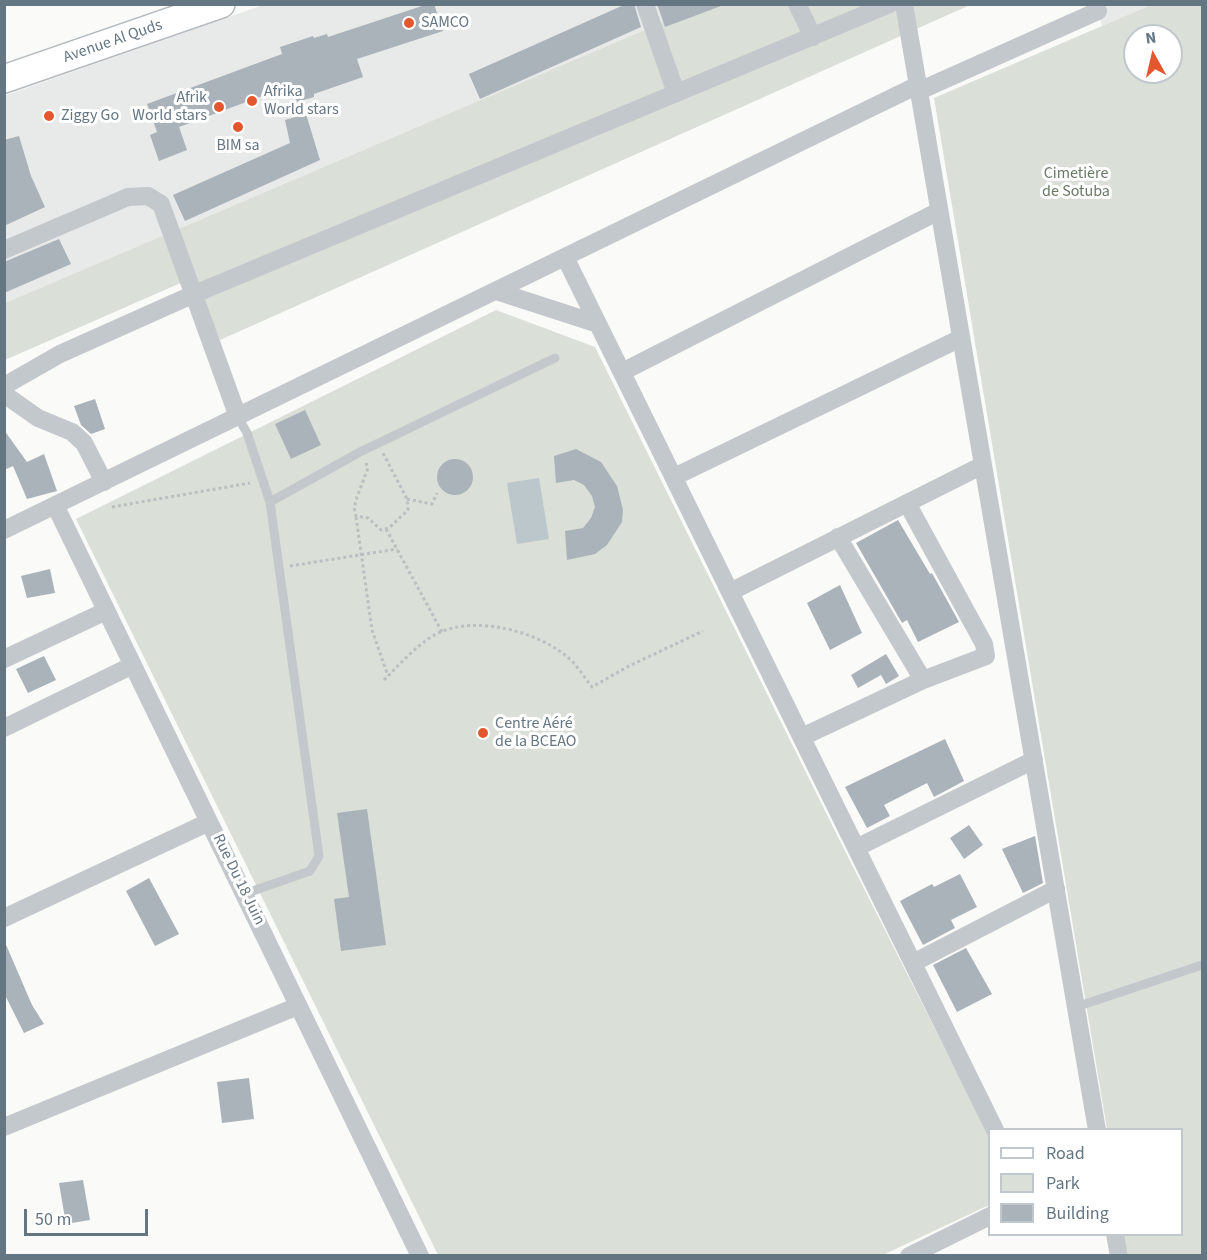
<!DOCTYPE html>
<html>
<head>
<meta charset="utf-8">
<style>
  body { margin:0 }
  #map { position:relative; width:1207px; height:1260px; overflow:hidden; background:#fafaf8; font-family:"Source Sans 3",sans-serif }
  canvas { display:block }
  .frame { position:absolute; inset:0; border:6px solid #657683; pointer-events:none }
  .legend { position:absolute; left:988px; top:1128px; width:195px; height:108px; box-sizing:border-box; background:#fff; border:2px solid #c1c8cd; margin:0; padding:8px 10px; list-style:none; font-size:18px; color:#657683 }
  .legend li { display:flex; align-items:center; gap:12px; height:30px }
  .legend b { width:30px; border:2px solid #c1c8cd }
  .north { position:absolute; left:1123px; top:24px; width:60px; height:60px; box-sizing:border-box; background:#fff; border:2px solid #c1c8cd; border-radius:50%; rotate:352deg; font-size:16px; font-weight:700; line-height:24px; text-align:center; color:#657683 }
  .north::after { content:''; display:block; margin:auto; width:21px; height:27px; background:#e4572e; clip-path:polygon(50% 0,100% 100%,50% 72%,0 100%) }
  .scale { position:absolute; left:24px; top:1209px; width:124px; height:27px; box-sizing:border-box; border:3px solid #657683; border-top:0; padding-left:8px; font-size:18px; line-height:21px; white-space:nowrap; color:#657683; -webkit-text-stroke:4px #fff; paint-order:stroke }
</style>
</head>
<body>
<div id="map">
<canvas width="1207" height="1260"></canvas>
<div class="frame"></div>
<ul class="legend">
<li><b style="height:8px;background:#fff"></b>Road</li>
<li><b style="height:16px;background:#dadfd7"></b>Park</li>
<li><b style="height:16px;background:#aab3b9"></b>Building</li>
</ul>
<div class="north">N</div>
<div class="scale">50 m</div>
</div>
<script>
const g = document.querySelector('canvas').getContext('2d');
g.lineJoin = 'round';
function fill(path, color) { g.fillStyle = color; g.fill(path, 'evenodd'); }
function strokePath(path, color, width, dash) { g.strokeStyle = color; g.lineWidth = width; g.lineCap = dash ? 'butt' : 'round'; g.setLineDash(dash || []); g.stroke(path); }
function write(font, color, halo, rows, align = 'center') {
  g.font = font + ' "Source Sans 3",sans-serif'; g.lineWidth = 6; g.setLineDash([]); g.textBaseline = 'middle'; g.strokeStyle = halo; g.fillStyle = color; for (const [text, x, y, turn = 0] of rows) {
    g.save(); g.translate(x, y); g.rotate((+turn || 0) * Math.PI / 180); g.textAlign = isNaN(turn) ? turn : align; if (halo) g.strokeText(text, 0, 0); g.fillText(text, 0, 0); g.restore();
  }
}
fill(new Path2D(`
  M1097,4L1151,5L1102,26Z
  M263,5H703L5,303L4,96Z`), '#e8e9e9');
fill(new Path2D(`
  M703,5H970L220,340L192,278L5,360V303Z
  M1151,5H1202V1255H1128L1124,1235L1182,1234V1130L1107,1129L934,98ZM1135,36H1171V72H1135Z
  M496,310L595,347L838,837L989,1136V1205L883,1255H438L76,519Z`), '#dadfd7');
fill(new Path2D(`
  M539,478L549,539L517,544L507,483Z`), '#bbc7cb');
fill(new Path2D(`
  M428,4H434L443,31L357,59L363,77L314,94V97L297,102L292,85L179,127L187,150L159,161L150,135L157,132L147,104L282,54L280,47L313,36L314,38L327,34L328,37Z
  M626,4H634L641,27L480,99L469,74Z
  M657,4H721V6L665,27Z
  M306,114L320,160L185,221L173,195L290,143L285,120Z
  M19,136L31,176L45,207L4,226V140Z
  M59,239L71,264L4,293V262Z
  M95,399L105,429L91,434L81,425L74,406Z
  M305,410L321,445L291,459L275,424Z
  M4,430L27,462L44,454L57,491L27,499L13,466L4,470Z
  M576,449L601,462L617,486L623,510L622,522L607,545L595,554L567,560L565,531L583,528L591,518L595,507L592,496L584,485L574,480L556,483L554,456Z
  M437 477a18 18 0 1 1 36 0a18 18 0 1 1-36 0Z
  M898,520L930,574L932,573L959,622L918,642L907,620L902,623L856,543Z
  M50,569L55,593L27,598L21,576Z
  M840,585L862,633L830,650L807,603Z
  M886,654L899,676L886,684L881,675L858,688L851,675Z
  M44,656L56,680L28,693L16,669Z
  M945,739L964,781L934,797L927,783L884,805L890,816L867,828L845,787Z
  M367,809L386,945L341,951L334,899L349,897L337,813Z
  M969,825L983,845L964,859L950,838Z
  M1035,836L1043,883L1023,893L1002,849Z
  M960,874L977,907L951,920L955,928L923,945L900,901L932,884L934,887Z
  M149,878L179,934L155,946L126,891Z
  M4,940L32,1005L44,1024L24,1033L4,993Z
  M966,948L992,994L957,1012L933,965Z
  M249,1078L254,1119L222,1123L217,1082Z
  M83,1180L90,1220L66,1224L59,1183Z`), '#aab3b9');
const primary = new Path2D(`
  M4,79L221,4`);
strokePath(primary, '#b5babe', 30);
strokePath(new Path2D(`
  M366,463L368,468L357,497L354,508L356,516L368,518L381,530L389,528L408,510L407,499L383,453
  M407,499L432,504L437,493
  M112,507L250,483
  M356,517L372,630L388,676
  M386,529L442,632
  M290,566L397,549
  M384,680C399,665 413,649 431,637C468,613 534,630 565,655C576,663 584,677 592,687L629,666L703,631`), '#bbbfc2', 3, [3, 3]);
strokePath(new Path2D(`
  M238,417L247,433L270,502
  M244,894L310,871L319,856L270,502L360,452L555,358
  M1076,1007L1202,965`), '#c3c8cc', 9);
strokePath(new Path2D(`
  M645,4L676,93
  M797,4L813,37
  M904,4L1097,1130
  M919,91L1098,11
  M4,250L128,197L148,196L161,204L238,417
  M565,257L995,1130
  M496,291L598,324
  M622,372L939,211
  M4,386L60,354L192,295L890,4
  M4,394L38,418L72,432L84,443L104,482
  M674,477L961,338
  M55,505L420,1256
  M4,530L918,85
  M838,537L923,680
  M730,592L983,465
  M4,659L106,611
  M4,728L133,665
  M802,737L923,680L986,656L984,644L907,503
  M856,848L1034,760
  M4,918L209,822
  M913,963L1056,889
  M4,1127L298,1006
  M1115,1234L1119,1256
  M909,1256L990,1216`), '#c3c8cc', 18);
strokePath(primary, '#fff', 27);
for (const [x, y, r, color] of [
  [409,23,6,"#e4572e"],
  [252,101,6,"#e4572e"],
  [219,107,6,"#e4572e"],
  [49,116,6,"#e4572e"],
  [238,127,6,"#e4572e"],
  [483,733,6,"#e4572e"]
]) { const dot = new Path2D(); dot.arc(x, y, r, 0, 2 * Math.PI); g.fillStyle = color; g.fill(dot); strokePath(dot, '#fff', 2); }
write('16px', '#657683', '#fff', [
  ["SAMCO",421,23],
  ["Afrika",264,92],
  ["World stars",264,110],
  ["Afrik",207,98,"right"],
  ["World stars",207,116,"right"],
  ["Ziggy Go",61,116],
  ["BIM sa",238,146,"center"],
  ["Centre Aéré",495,724],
  ["de la BCEAO",495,742]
], 'left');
write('16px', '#657683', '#fff', [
  ["Avenue Al Quds",113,42,-19],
  ["Rue Du 18 Juin",238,880,64]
]);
write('16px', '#687a64', '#fff', [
  ["Cimetière",1076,174],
  ["de Sotuba",1076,192]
]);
</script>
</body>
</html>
